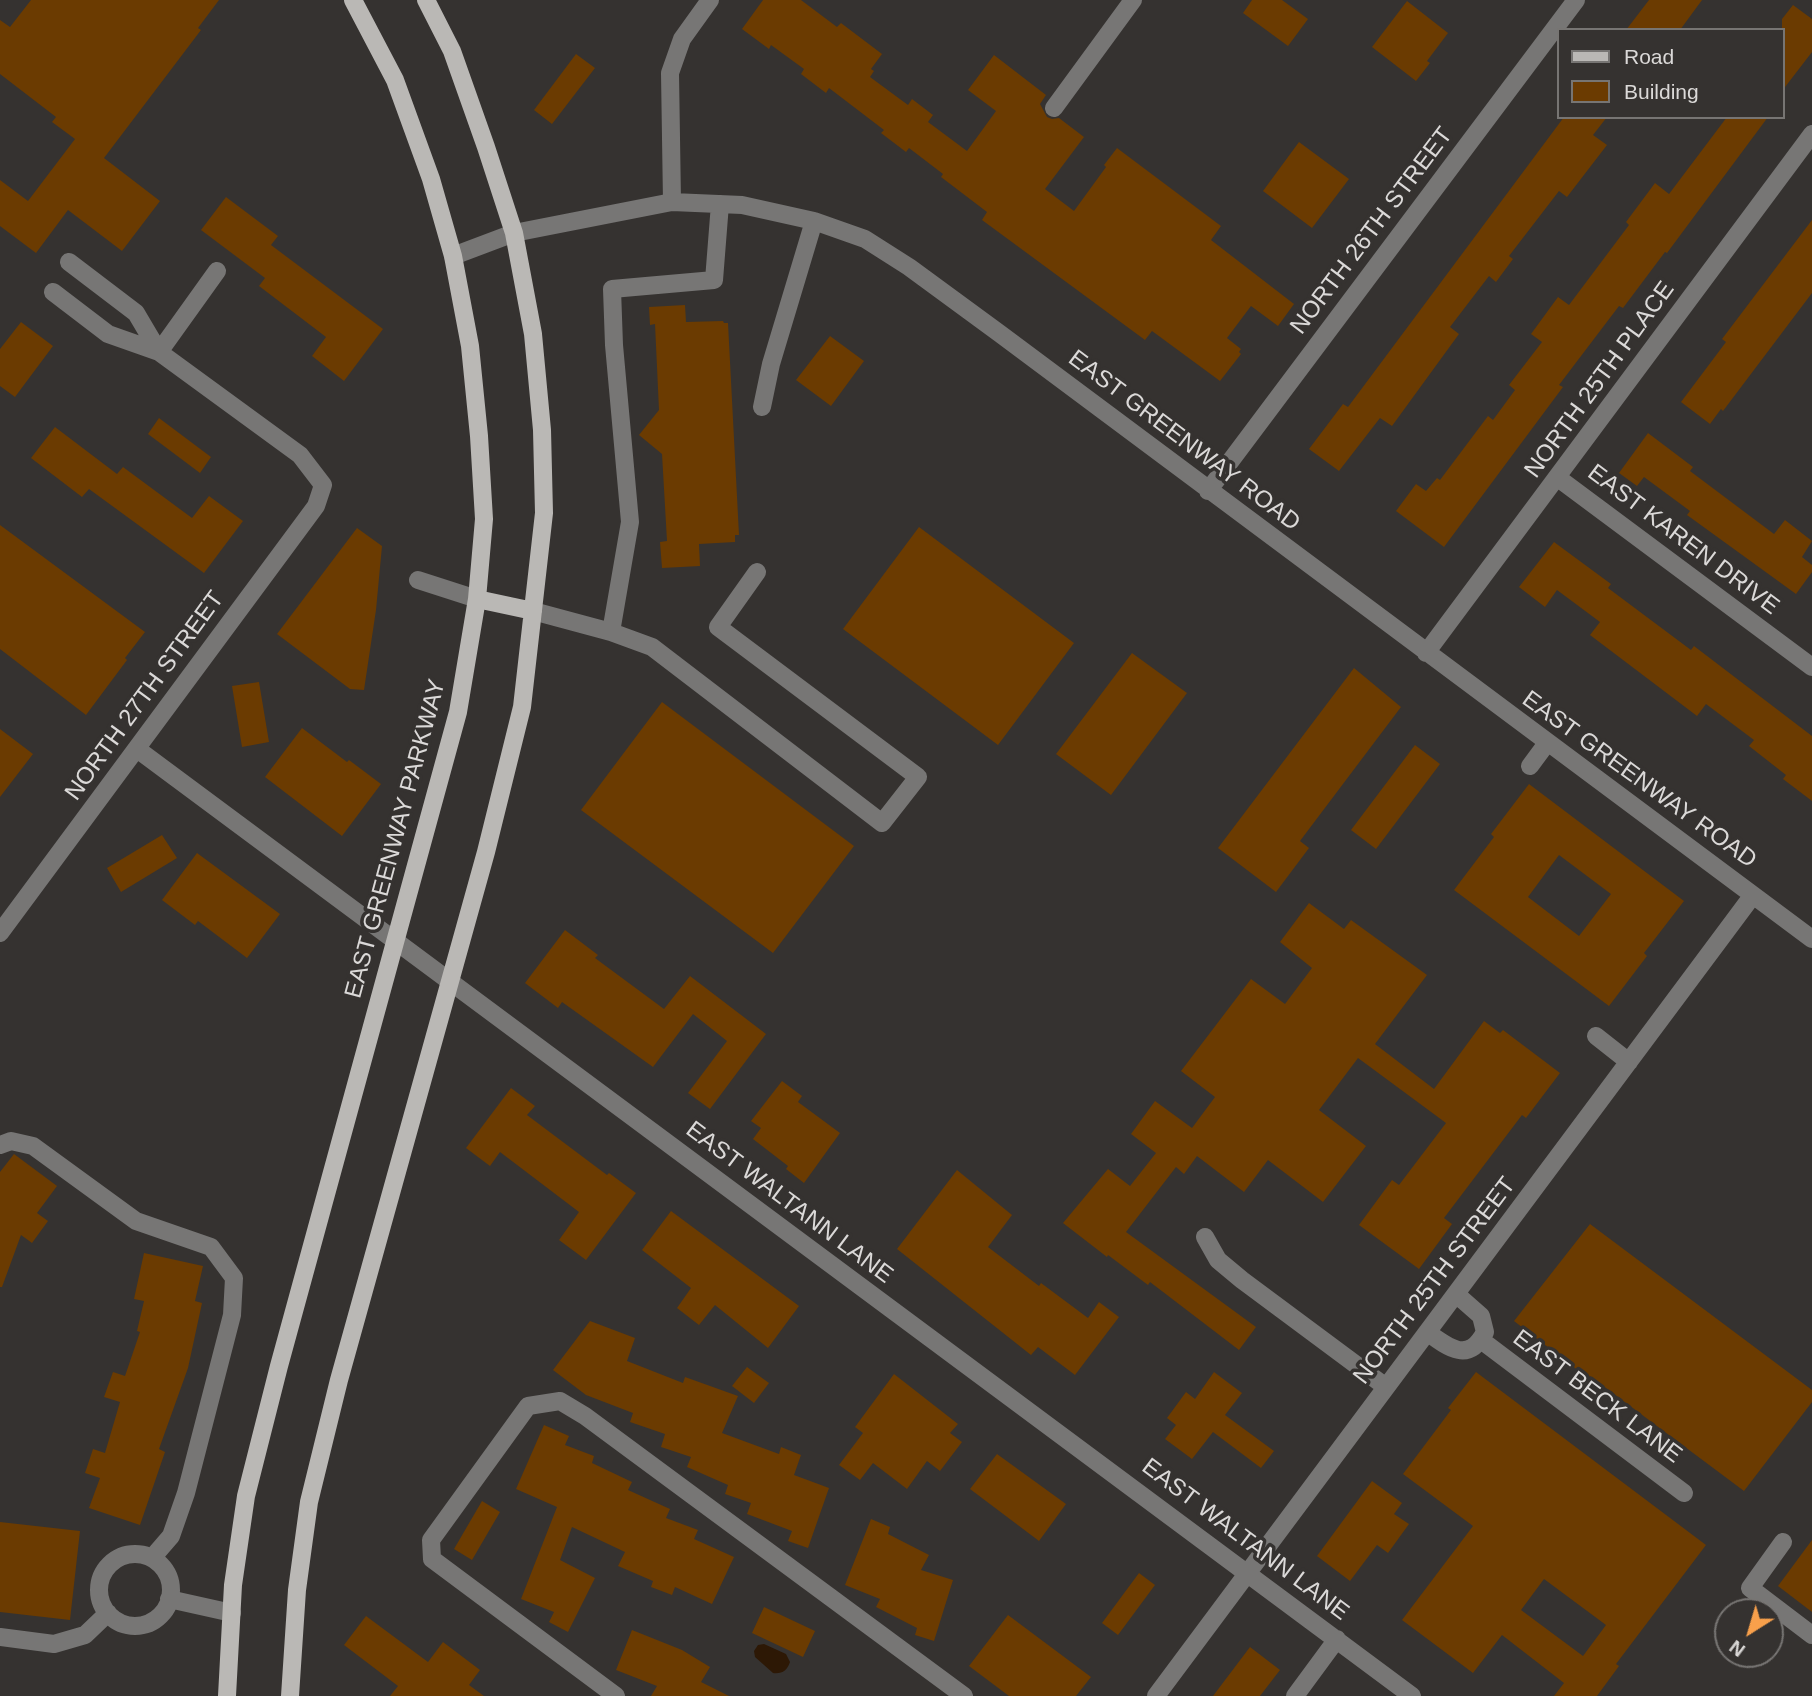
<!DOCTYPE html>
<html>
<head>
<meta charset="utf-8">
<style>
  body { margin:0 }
  #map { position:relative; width:1812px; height:1696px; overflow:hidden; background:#353230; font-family:Arial,sans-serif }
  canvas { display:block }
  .legend { position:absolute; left:1557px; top:28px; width:228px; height:91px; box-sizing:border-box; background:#353230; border:2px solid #777573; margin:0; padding:9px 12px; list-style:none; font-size:21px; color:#dbd9d8 }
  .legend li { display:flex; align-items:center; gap:14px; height:35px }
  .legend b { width:35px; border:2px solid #777573 }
  .north { position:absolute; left:1714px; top:1598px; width:70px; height:70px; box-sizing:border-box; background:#353230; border:2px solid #777573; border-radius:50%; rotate:217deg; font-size:19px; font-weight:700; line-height:28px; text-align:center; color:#dbd9d8 }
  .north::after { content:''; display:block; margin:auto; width:24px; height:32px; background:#f8a04b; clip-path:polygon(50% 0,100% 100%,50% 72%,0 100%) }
</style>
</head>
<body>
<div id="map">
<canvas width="1812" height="1696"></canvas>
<ul class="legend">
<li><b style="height:9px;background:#bab8b5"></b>Road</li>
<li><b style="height:19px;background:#6b3b01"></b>Building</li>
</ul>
<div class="north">N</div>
</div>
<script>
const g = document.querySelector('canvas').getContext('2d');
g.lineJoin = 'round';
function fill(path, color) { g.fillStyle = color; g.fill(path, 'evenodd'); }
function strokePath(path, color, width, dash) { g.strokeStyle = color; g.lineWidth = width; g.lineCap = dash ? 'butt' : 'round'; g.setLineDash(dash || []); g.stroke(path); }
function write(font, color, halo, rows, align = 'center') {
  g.font = font + ' Arial,sans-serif'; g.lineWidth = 7; g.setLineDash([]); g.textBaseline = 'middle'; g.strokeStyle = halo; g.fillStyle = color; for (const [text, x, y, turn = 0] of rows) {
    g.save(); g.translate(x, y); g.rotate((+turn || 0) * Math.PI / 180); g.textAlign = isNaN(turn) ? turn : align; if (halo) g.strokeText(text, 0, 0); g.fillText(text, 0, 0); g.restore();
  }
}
fill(new Path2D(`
  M764,1644L786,1654L790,1662C787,1671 782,1674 773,1673L755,1657L754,1651L758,1645Z`), '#2d1805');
fill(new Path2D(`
  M31,0H219L198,28L201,30L104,158L160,201L122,251L68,210L36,253L0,226V180L28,201L75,139L52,122L56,117L0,74V20L10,27Z
  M763,0H801L837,27L841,23L882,54L871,69L874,71L870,77L908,105L912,99L933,115L928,122L967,151L996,111L968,90L994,55L1046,95L1040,104L1047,117L1052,119L1059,118L1084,137L1045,189L1074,211L1106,167L1104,165L1117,148L1221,226L1211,240L1294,304L1278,326L1251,306L1227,338L1241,349L1239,352L1241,354L1220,381L1152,331L1145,340L982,220L987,212L941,177L943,174L909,148L906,152L881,133L884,130L829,88L826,93L801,74L804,69L771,45L769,49L742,29Z
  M1252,0H1282L1308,19L1288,46L1243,13Z
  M1649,0H1702L1680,30H1626Z
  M1407,1L1448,33L1427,61L1430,63L1416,81L1372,47Z
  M1793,5L1812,19V52L1782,91V19Z
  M576,54L595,68L552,124L534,110Z
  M1564,117H1607L1593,135L1607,145L1567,197L1559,191L1509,256L1513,259L1496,282L1489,276L1450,327L1459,334L1392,426L1380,418L1339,471L1309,449L1343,404L1348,407Z
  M1727,117H1768L1667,253L1665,252L1623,308L1619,306L1559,385L1563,387L1444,547L1396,511L1416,484L1426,491L1437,478L1440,480L1488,416L1493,420L1515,390L1509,385L1542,342L1531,334L1558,297L1569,305L1629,225L1626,222L1655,183L1669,194Z
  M1299,142L1349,179L1312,228L1263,191Z
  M226,197L278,236L271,245L383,329L344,381L312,356L326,337L259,286L265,278L201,230Z
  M1812,220V293L1723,411L1721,409L1710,424L1681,402L1726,342L1722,339Z
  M685,305L686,322L723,321L724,323H728L739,535H735V542L699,544L700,566L662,568L660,542L667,541L662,454L639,435L659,410L655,324L650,325L649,307Z
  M21,322L53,346L15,397L0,386V349Z
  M830,336L864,361L831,406L796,380Z
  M159,418L211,457L200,473L148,434Z
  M55,427L117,474L123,467L192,518L209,496L243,521L204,573L89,489L82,497L31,458Z
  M1648,433L1693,467L1690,471L1774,534L1785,520L1812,541L1802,557L1812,565V572L1796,594L1687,515L1690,511L1644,477L1637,486L1619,473Z
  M0,525L145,632L125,658L127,660L86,715L0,649Z
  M919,527L1074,643L998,745L843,629Z
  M357,528L382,546L376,610L364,690L350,689L277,634Z
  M1554,542L1611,584L1608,588L1691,650L1694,646L1812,736V801L1783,779L1786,775L1749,746L1754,740L1706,704L1697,716L1590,635L1600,622L1557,590L1545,607L1519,587Z
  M1132,653L1187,693L1111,795L1056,754Z
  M1354,668L1401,707L1300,841L1309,848L1276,892L1218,848Z
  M259,682L269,742L242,747L232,686Z
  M662,702L854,846L773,953L581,810Z
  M302,728L347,762L349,760L381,784L342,836L265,777Z
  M0,729L33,754L0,797Z
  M1415,745L1440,764L1376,849L1351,830Z
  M1529,784L1684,901L1644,953L1647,956L1609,1006L1454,890L1494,837L1491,834ZM1559,855L1611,894L1579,936L1528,897Z
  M162,835L177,858L121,892L107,868Z
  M197,853L280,914L247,958L198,921L195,925L162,900Z
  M1309,903L1344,929L1351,920L1427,975L1375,1044L1434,1089L1484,1021L1500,1033L1503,1030L1560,1073L1526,1118L1522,1115L1444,1218L1452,1224L1419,1269L1359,1225L1392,1180L1399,1185L1446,1123L1358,1058L1319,1110L1366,1146L1323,1202L1268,1160L1244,1192L1197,1156L1184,1174L1176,1167L1126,1232L1256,1327L1239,1350L1150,1282L1148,1285L1108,1255L1107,1257L1063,1223L1108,1169L1130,1186L1156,1153L1131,1134L1155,1101L1192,1128L1215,1097L1181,1071L1251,979L1285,1004L1312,968L1280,942Z
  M565,930L598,955L595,958L664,1009L690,976L766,1034L710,1109L688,1093L727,1041L693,1014L653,1067L562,1002L558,1008L525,983Z
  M782,1081L802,1096L798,1102L840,1133L804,1183L786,1169L788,1166L753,1139L761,1128L751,1121Z
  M511,1088L535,1106L527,1115L607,1175L609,1173L636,1193L586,1260L559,1240L579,1212L500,1152L490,1166L466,1148Z
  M14,1154L57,1186L37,1213L48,1221L32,1243L21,1235L2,1287H0V1172Z
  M957,1170L1012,1215L988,1247L1039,1286L1041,1283L1088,1318L1099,1302L1119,1317L1075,1375L1038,1347L1031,1355L897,1249Z
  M671,1211L799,1306L768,1348L715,1305L699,1325L677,1308L691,1288L642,1250Z
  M1590,1224L1812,1390V1402L1744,1491L1590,1376L1588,1378L1514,1321Z
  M144,1253L203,1266L195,1301L202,1303L188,1368L159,1449L165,1452L140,1525L89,1508L100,1478L85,1473L93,1449L105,1453L120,1402L104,1397L113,1372L125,1376L140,1332L137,1331L144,1301L134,1299Z
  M590,1321L635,1338L627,1361L683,1383L685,1377L738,1396L722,1433L779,1454L781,1447L801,1455L794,1475L829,1488L808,1548L788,1541L792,1531L747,1514L751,1503L725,1494L728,1485L687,1467L691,1457L661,1447L665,1434L630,1422L633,1413L586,1395L553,1370Z
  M747,1367L769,1383L754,1403L732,1386Z
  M1214,1372L1242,1393L1225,1415L1274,1451L1261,1468L1213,1432L1192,1459L1165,1439L1176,1425L1167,1418L1186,1392L1195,1399Z
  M1476,1372L1706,1545L1616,1664L1619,1666L1597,1696H1554L1564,1683L1502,1635L1473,1673L1402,1620L1473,1526L1403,1474L1451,1410L1448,1408ZM1544,1579L1606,1625L1583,1656L1521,1610Z
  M894,1374L958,1424L950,1433L962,1442L940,1471L927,1461L907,1489L873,1463L860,1480L839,1465L863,1433L855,1427Z
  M544,1425L569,1436L565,1445L594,1456L592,1463L632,1482L628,1490L670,1509L666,1518L698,1530L694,1539L734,1557L712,1604L675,1587L672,1595L651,1587L653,1581L618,1566L625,1552L572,1527L560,1560L595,1578L568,1632L549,1622L554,1612L521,1599L557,1507L516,1489Z
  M997,1454L1066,1504L1039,1541L970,1489Z
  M1372,1481L1402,1503L1394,1514L1409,1524L1388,1553L1377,1545L1350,1581L1317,1556Z
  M482,1501L500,1512L472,1560L454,1549Z
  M871,1519L890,1527L888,1534L929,1555L921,1570L953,1580L934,1641L915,1635L917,1628L876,1607L880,1599L845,1585Z
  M0,1522L80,1531L70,1620L0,1612Z
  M1812,1540V1612L1778,1586Z
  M1139,1573L1155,1585L1118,1635L1102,1623Z
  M764,1607L815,1631L803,1657L752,1633Z
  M1008,1615L1091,1677L1076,1696H1009L969,1666Z
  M366,1616L428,1662L443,1642L480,1670L469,1685L484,1696H390L398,1686L344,1645Z
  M632,1630L682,1650L710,1667L701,1682L729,1696H651L657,1686L616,1670Z
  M1250,1647L1280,1670L1260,1696H1213Z`), '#6b3b01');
strokePath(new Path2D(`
  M1054,108L1133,0
  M672,202L670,73L682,39L710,0
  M453,256L514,233L672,202L742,205L814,221L865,239L909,267L999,333L1812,939
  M69,262L136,313L159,352
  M159,352L217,271
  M762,407L771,364L814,221
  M1558,478L1812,667
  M1208,491L1576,0
  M418,580L477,599
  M533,611L611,632L652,647L882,823L918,777L718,627L757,572
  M611,632L630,522L614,345L612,289L714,280L720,204
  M1426,653L1812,134
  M137,749L1412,1696
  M1530,766L1547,743
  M0,933L316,506L323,485L300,455L159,352L108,334L53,292
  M1596,1036L1629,1062
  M0,1145L11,1141L33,1146L136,1221L211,1247L234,1278L232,1315L186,1493L171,1536L152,1558
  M1205,1237L1218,1260L1242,1280L1386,1387
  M1427,1332C1450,1349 1469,1363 1485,1332L1481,1316L1456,1294
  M1481,1340L1684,1493
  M1783,1542L1750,1588L1812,1635
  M99 1590a36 36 0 1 1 72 0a36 36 0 1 1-72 0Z
  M169,1599L232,1613
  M0,1637L54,1644L85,1635L108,1613
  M616,1696L432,1559L431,1540L528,1406L560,1401L585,1416L964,1696
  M1156,1696L1753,895
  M1295,1696L1337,1639`), '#777675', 18);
strokePath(new Path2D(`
  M477,599L533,611
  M227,1696L233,1585L246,1496L279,1366L458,712L477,599L484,519L479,436L470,346L453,256L431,179L395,80L353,0
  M290,1696L297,1590L309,1502L339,1380L486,852L522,707L544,513L542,430L533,334L514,233L486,147L452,51L426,0`), '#bab8b5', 18);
write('24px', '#dbd9d8', '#353230', [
  ["NORTH 26TH STREET",1372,231,-53],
  ["NORTH 25TH PLACE",1600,380,-54],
  ["EAST GREENWAY ROAD",1184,441,37],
  ["EAST KAREN DRIVE",1683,540,37],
  ["NORTH 27TH STREET",145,696,-54],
  ["EAST GREENWAY ROAD",1639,780,36],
  ["EAST GREENWAY PARKWAY",396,839,-75],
  ["EAST WALTANN LANE",789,1203,37],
  ["NORTH 25TH STREET",1435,1281,-53],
  ["EAST BECK LANE",1597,1397,37],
  ["EAST WALTANN LANE",1245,1540,37]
]);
</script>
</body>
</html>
